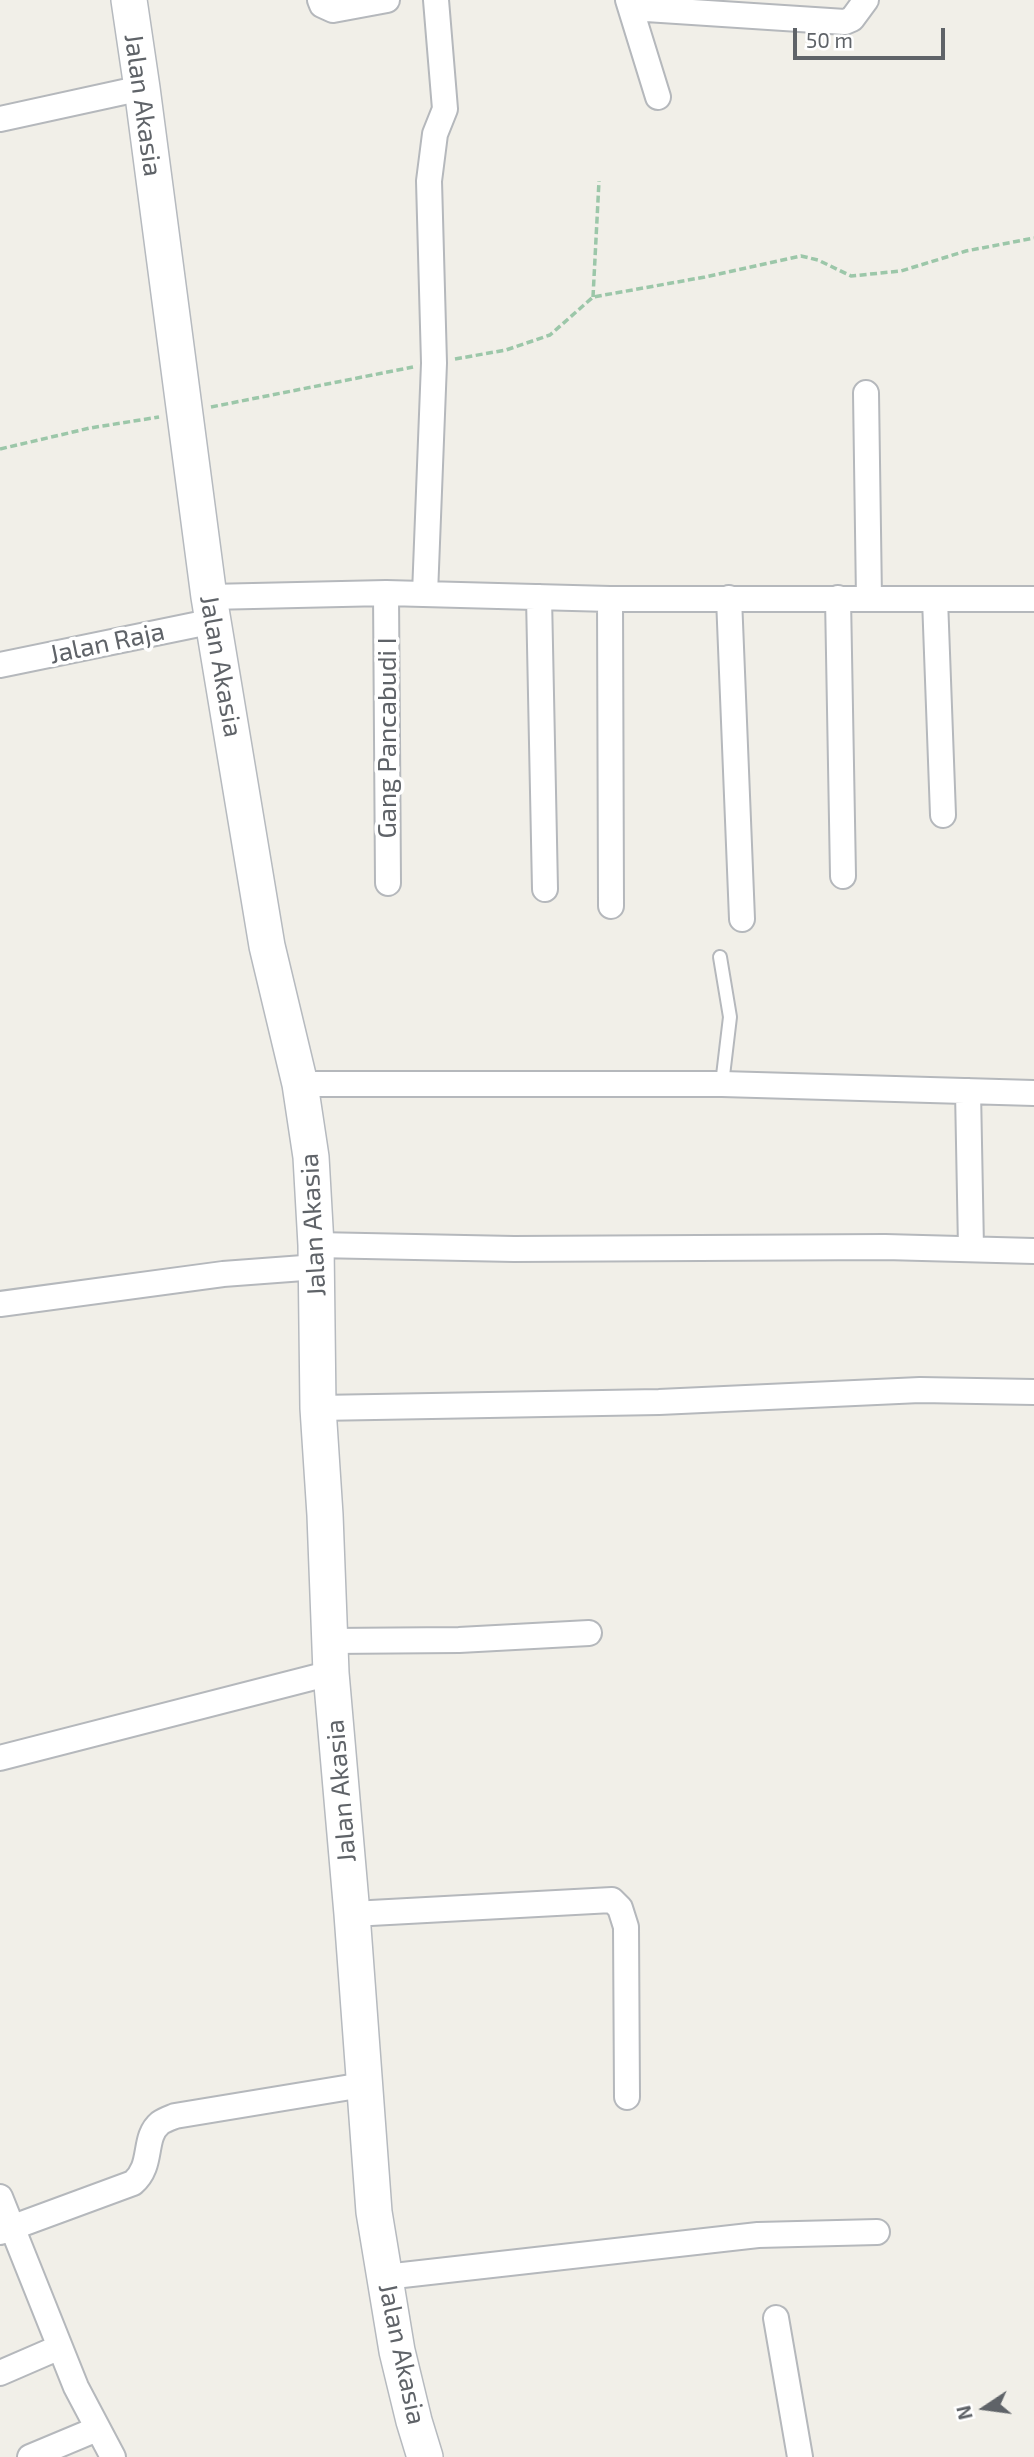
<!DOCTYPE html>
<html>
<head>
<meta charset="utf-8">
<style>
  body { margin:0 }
  #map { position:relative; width:1034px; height:2457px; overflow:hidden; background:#f1efe8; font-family:"Exo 2",sans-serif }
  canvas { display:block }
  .north { position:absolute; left:950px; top:2373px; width:70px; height:70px; -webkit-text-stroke:5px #fff; paint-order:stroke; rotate:257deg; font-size:19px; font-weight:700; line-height:28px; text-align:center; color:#5f6368 }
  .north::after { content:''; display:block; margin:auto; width:24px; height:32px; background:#5f6368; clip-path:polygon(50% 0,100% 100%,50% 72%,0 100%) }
  .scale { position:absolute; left:793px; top:28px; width:152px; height:32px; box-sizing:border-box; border:4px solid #5f6368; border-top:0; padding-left:9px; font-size:21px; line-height:24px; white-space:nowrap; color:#5f6368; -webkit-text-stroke:5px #fff; paint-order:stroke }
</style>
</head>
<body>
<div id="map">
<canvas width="1034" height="2457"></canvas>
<div class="north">N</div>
<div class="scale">50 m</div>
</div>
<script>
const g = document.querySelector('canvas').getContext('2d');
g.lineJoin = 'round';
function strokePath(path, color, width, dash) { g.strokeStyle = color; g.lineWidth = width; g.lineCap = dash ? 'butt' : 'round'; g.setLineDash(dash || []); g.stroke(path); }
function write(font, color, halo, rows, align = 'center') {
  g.font = font + ' "Exo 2",sans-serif'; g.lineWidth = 7; g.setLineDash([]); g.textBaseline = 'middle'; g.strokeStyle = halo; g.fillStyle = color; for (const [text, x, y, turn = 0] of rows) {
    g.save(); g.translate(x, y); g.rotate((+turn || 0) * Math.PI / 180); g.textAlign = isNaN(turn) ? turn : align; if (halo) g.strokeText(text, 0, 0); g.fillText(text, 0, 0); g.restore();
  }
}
const lane = new Path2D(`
  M720,957L730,1017L722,1084`);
const street = new Path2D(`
  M320,0L322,5L333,10L387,0
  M628,0L658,97
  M631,8L845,22L852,19L866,0
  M0,119L142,88
  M866,393L869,599
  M386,593L388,883
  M425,594L434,363L429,181L435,134L445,109L436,0
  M209,597L386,593L610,599H1034
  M539,597L545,889
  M729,598L742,919
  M838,598L843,876
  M610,599L611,906
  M935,599L943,815
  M0,665L214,621
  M300,1084H722L1034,1093
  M968,1091L971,1248
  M316,1245L514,1249L885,1247L1034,1251
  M0,1304L223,1274L317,1267
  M318,1408L659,1402L920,1390L1034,1392
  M330,1641L459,1640L589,1633
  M0,1758L331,1673
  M352,1914L612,1900L620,1908L626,1927L627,2097
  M0,2197L76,2387L113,2457
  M0,2232L133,2183C154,2165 142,2138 160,2123C164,2120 170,2118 175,2116L363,2085
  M385,2277L758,2235L877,2232
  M776,2318L800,2457
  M0,2373L60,2347
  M30,2457L97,2429`);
const secondary = new Path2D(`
  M129,0L142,88L209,597L267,946L300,1084L311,1157L316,1245L318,1408L325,1515L331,1673L352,1914L374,2212L397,2351L414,2421L425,2457`);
strokePath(lane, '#b5b8bc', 16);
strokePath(street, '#b5b8bc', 28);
strokePath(secondary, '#b6babf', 38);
strokePath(new Path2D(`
  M593,297L599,181
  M455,359L506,350L550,335L593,297L705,277L801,256L818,260L851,276L901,271L966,251L1034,238
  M211,407L413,367
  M0,449L90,428L159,417`), '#9cc7a9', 3.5, [7, 3.5]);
strokePath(lane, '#fff', 12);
strokePath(street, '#fff', 24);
strokePath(secondary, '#fff', 35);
write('26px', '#5f6368', '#fff', [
  ["Jalan Akasia",143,105,82],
  ["Jalan Raja",107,643,-12],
  ["Jalan Akasia",221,666,80],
  ["Gang Pancabudi I",387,738,-90],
  ["Jalan Akasia",313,1225,-93],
  ["Jalan Akasia",341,1791,-95],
  ["Jalan Akasia",402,2354,78]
]);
</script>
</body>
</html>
